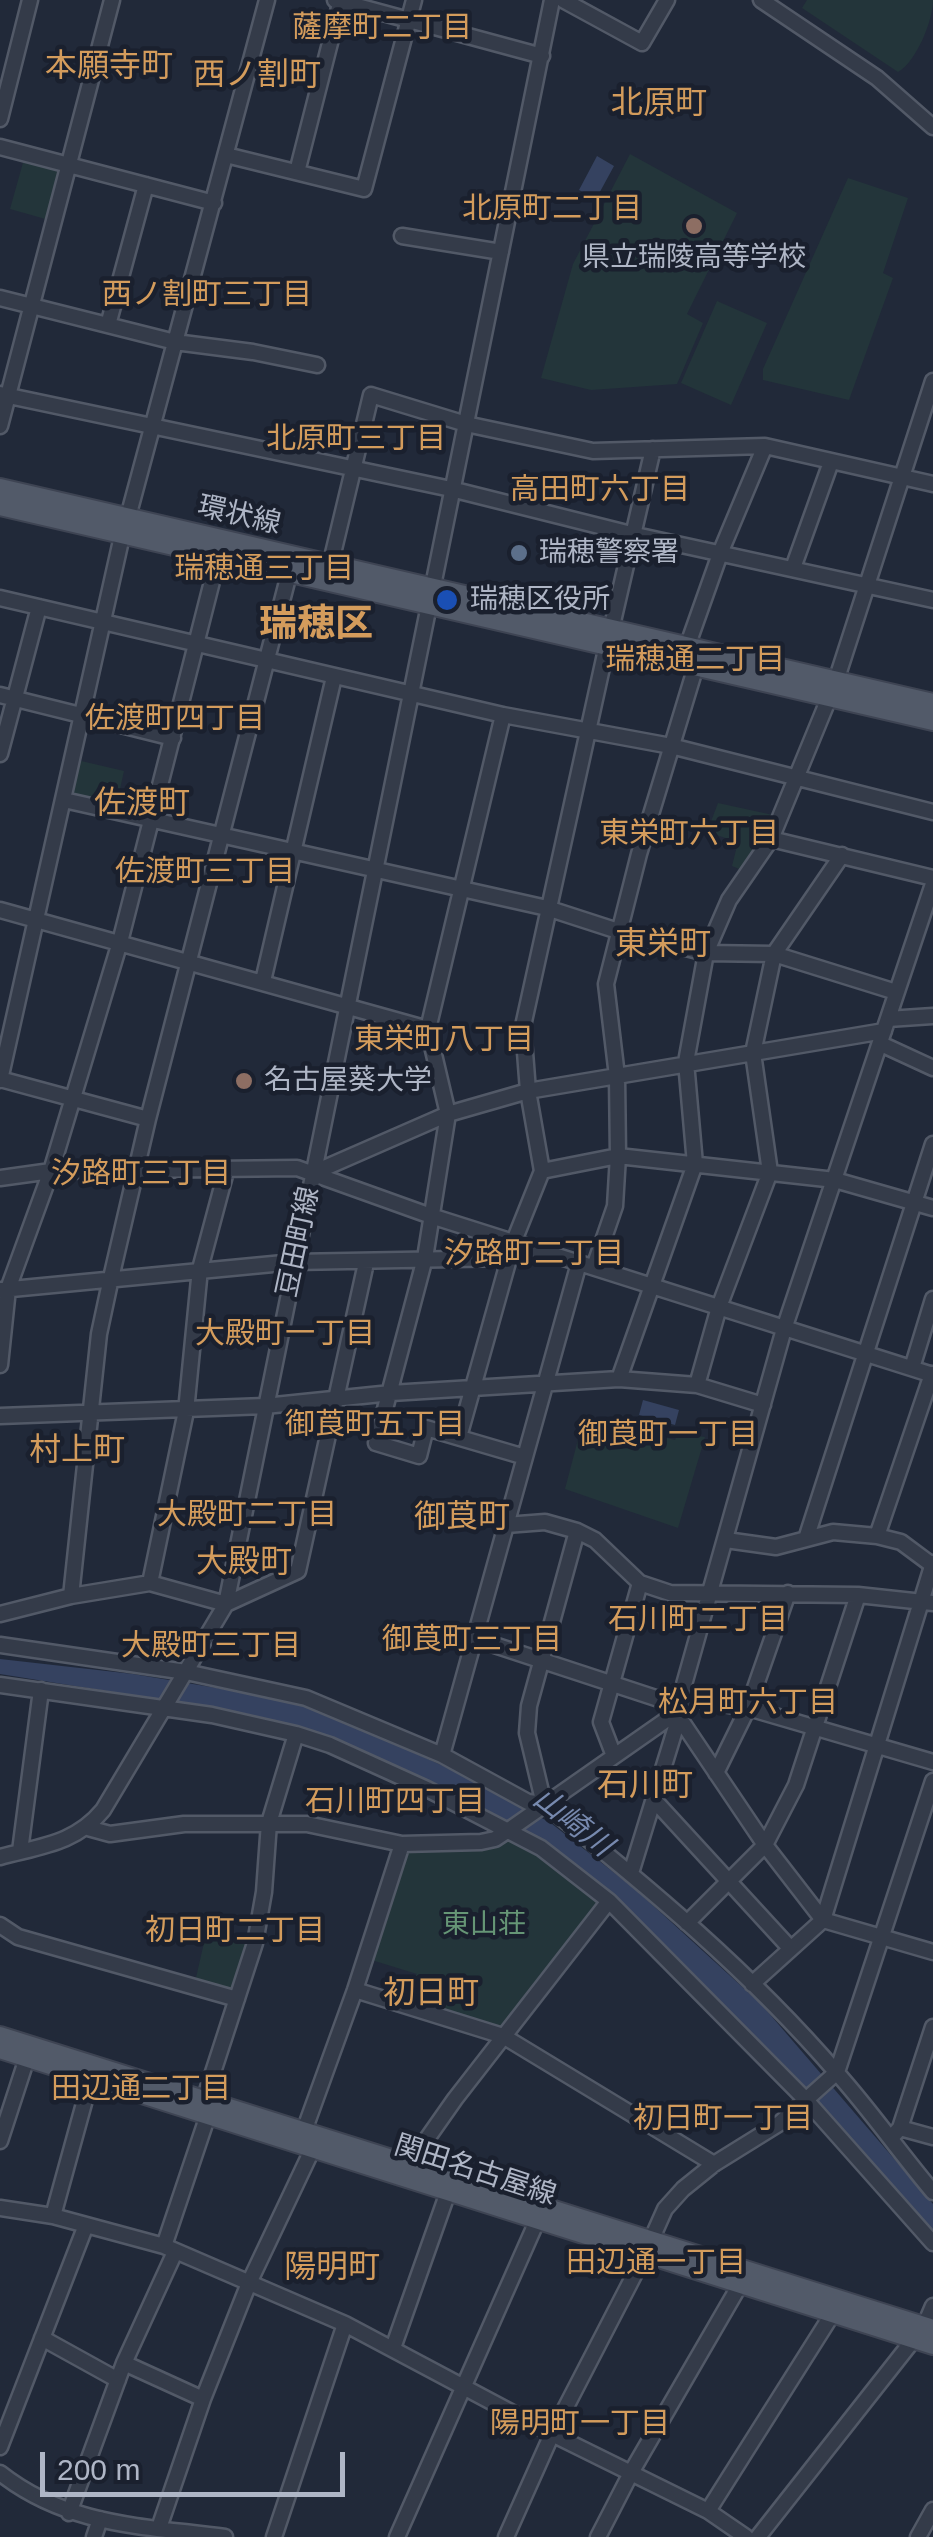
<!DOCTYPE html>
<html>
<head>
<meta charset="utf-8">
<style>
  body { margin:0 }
  #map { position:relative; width:933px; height:2537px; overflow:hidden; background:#212939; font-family:Arial,sans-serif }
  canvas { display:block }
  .scale { position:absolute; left:40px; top:2452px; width:305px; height:45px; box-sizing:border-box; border:5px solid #afb6c6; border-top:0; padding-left:12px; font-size:30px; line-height:35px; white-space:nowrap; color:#afb6c6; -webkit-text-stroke:8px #1a202e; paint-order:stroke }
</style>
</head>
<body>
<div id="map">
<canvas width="933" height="2537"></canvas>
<div class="scale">200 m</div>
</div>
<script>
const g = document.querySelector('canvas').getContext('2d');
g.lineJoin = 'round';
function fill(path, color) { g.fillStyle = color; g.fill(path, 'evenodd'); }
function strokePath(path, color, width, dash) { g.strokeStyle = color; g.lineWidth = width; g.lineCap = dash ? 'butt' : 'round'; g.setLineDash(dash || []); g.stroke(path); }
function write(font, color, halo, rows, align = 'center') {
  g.font = font + ' Arial,"Noto Sans JP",sans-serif'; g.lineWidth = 9; g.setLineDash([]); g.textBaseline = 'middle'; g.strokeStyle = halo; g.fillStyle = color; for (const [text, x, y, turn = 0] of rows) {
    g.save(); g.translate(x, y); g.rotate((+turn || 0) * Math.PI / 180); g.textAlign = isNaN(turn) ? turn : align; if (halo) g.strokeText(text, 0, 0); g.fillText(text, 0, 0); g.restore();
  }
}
fill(new Path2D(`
  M807,0H933C933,21 916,62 898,72L802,8Z
  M630,154L737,213L687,314L703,323L677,384L591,390L541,378L573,264Z
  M24,159L63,168L49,220L10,209Z
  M848,178L908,198L883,273L893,278L849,400L763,380V369Z
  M717,301L767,323L731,405L681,383Z
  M77,760L124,771L116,807L69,796Z
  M718,803L773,815L744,871L732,866L738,842L707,832Z
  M625,1427L675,1440L678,1433L705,1437L678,1528L565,1489L581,1428L622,1436Z
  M513,1827L609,1901L503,2036L387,1999L417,1974L365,1958L402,1844L481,1842Z
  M206,1934L248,1935L233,1992L195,1982Z`), '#23353a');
fill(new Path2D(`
  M597,156L614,166L596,199L579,190Z
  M643,1400L679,1410L675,1425L639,1415Z
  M0,1659L133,1674L259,1695L325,1712L487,1786L552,1824L635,1889L761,2004L933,2204V2234L676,1960L528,1836L441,1788L336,1738L225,1710L0,1674Z`), '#354260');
const minor = new Path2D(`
  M335,0L542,56
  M563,0L642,43L667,0
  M761,0L877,78L933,127
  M0,119L30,0
  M0,147L214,203
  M226,155L364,189L414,0
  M297,172L341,0
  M402,236L501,252
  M0,298L175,342L253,352L317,365
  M108,325L146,185
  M0,394L451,489L631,534L933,600
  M0,426L112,0
  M128,517L267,0
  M330,566L371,395L466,424L593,451L765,446L933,484
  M793,568L831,462
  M0,598L503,715L671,746L933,812
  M611,630L653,449
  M607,645L523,1026L528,1091L542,1171L618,1156L835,1180L933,1208
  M687,647L721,551L765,446
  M0,695L173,738
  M503,715L428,1029L448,1114L425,1258L376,1443L419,1456L426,1428L525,1457
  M0,754L39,607
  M64,800L547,908L618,931L706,953L774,954L896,992
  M771,839L933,878
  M0,910L428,1029
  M263,981L334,677
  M888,1019L933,1016
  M881,1044L933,1068
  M0,1079L148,1119
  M0,1080L122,536
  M313,1173L448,1114L528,1091L884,1031
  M0,1178L51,1171L297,1168L431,1216L933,1375
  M594,1267L615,1206L618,1156L617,1076L606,984L639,854L696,666
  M1,1290L294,1262L509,1258
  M0,1365L8,1289L51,1171L120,942L218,558
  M912,1368L933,1299
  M619,1379L695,1164L686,1062L706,953L729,900L771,839L836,681L933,381
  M697,1385L719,1307L770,1172L753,1053L774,954L842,855
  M0,1416L265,1406L391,1393L619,1379L697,1385L763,1405
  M459,1437L514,1241L542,1171
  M506,1525L545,1522L577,1531L595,1540L640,1583L670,1593L858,1595L933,1603
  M877,1536L932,1374
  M806,1539L933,1144
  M726,1540L776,1547L833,1532L877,1536L901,1542L932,1565
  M150,1583L186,1411L200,1269L227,1168
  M71,1596L99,1334L111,1278L148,1119L289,574
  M0,1614L71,1596L150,1583L226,1604L298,1571L366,1263
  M473,1638L677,1705
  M0,1645L186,1672L306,1698L442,1755L528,1802L544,1804C648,1886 750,1972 837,2073C871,2111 900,2153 933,2192
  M0,1685L212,1715L296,1734L330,1745L427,1789L541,1848L609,1901L806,2100L933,2243
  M680,1697L748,1708L933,1762
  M676,1713L765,1845L823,1920L933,1952
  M442,1755L579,1263
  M614,1756L601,1722L640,1583
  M716,1773L748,1708L788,1593
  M655,1801L790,1948
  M544,1804L527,1733L529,1706L577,1531
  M88,1828L110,1834L184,1824H307L402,1844L481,1842L495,1839L513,1827L676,1713L784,1329L933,884
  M20,1851L41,1690
  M0,1857C40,1846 75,1844 103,1810L226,1604L552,0
  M631,1873L678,1720
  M687,1923L765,1845L796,1785L858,1595
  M0,1925L18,1937L237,1999
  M752,1984L823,1920L933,1563
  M355,1990L503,2036L714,2164
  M204,2100L255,1943L264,1892L269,1823L296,1734
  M900,2128L933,2137
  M304,2131L355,1990L402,1844
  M891,2138L900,2128L933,2027
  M0,2141L27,2058
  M410,2173L415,2156L455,2099L609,1901
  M0,2208L53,2216L164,2246L345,2324L552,2434L708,2511L746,2537
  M53,2216L91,2078
  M164,2246L208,2115
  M924,2327L933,2306
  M42,2338L118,2380
  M393,2348L448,2192
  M124,2363L203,2399
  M0,2447L86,2225
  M0,2473C67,2526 143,2526 225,2537
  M708,2511L833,2313
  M69,2513L124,2363L175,2252
  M159,2528L203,2399L249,2283L313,2148
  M94,2537L100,2519
  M274,2537L345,2324
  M397,2537L541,2212
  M506,2537L552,2434L645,2254L665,2209L683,2189L714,2164L780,2123L837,2072L933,1781
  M598,2537L632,2471L745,2276
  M758,2537L914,2339
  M918,2537L933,2510`);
const major = new Path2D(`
  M0,488L933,703
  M0,506L933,721
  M0,2036L933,2329
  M0,2049L933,2345`);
strokePath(minor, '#525967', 19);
strokePath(major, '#3e4453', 22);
strokePath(minor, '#343b49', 14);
strokePath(major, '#525a69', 18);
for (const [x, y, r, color] of [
  [694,226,10,"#8d6e63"],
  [519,553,10,"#5c6f8a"],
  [447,600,12,"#1a4fb4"],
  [244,1081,10,"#8d6e63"]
]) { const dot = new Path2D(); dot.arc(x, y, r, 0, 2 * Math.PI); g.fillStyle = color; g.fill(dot); strokePath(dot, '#1a202e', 4); }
write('28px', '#afb6c6', '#1a202e', [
  ["県立瑞陵高等学校",694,258,"center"],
  ["瑞穂警察署",539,553],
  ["瑞穂区役所",470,600],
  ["名古屋葵大学",264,1081]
], 'left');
write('28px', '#afb6c6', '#1a202e', [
  ["環状線",239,516,13],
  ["豆田町線",299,1242,-78],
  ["関田名古屋線",475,2171,18]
]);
write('28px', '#669676', '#1a202e', [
  ["東山荘",484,1925]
]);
write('30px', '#d49c5c', '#1a202e', [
  ["薩摩町二丁目",382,29],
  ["北原町二丁目",552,210],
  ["西ノ割町三丁目",207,296],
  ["北原町三丁目",356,440],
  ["高田町六丁目",600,491],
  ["瑞穂通三丁目",264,570],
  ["瑞穂通二丁目",695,661],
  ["佐渡町四丁目",175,720],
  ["東栄町六丁目",689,835],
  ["佐渡町三丁目",205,873],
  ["東栄町八丁目",444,1041],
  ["汐路町三丁目",141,1175],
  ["汐路町二丁目",534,1255],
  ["大殿町一丁目",285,1335],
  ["御莨町五丁目",375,1426],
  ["御莨町一丁目",668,1436],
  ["大殿町二丁目",247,1516],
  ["石川町二丁目",698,1621],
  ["御莨町三丁目",472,1641],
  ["大殿町三丁目",211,1647],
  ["松月町六丁目",748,1704],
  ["石川町四丁目",395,1803],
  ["初日町二丁目",235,1932],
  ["田辺通二丁目",141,2090],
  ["初日町一丁目",723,2120],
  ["田辺通一丁目",656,2264],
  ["陽明町一丁目",580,2425]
]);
write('italic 30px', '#7789ae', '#1a202e', [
  ["山崎川",572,1823,38]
]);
write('32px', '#d49c5c', '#1a202e', [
  ["本願寺町",109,67],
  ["西ノ割町",257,76],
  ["北原町",659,104],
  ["佐渡町",142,804],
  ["東栄町",663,945],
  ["村上町",77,1451],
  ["御莨町",462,1518],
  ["大殿町",244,1563],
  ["石川町",645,1786],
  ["初日町",431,1994],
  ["陽明町",332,2268]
]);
write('bold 38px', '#d49c5c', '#1a202e', [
  ["瑞穂区",316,626]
]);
</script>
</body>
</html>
